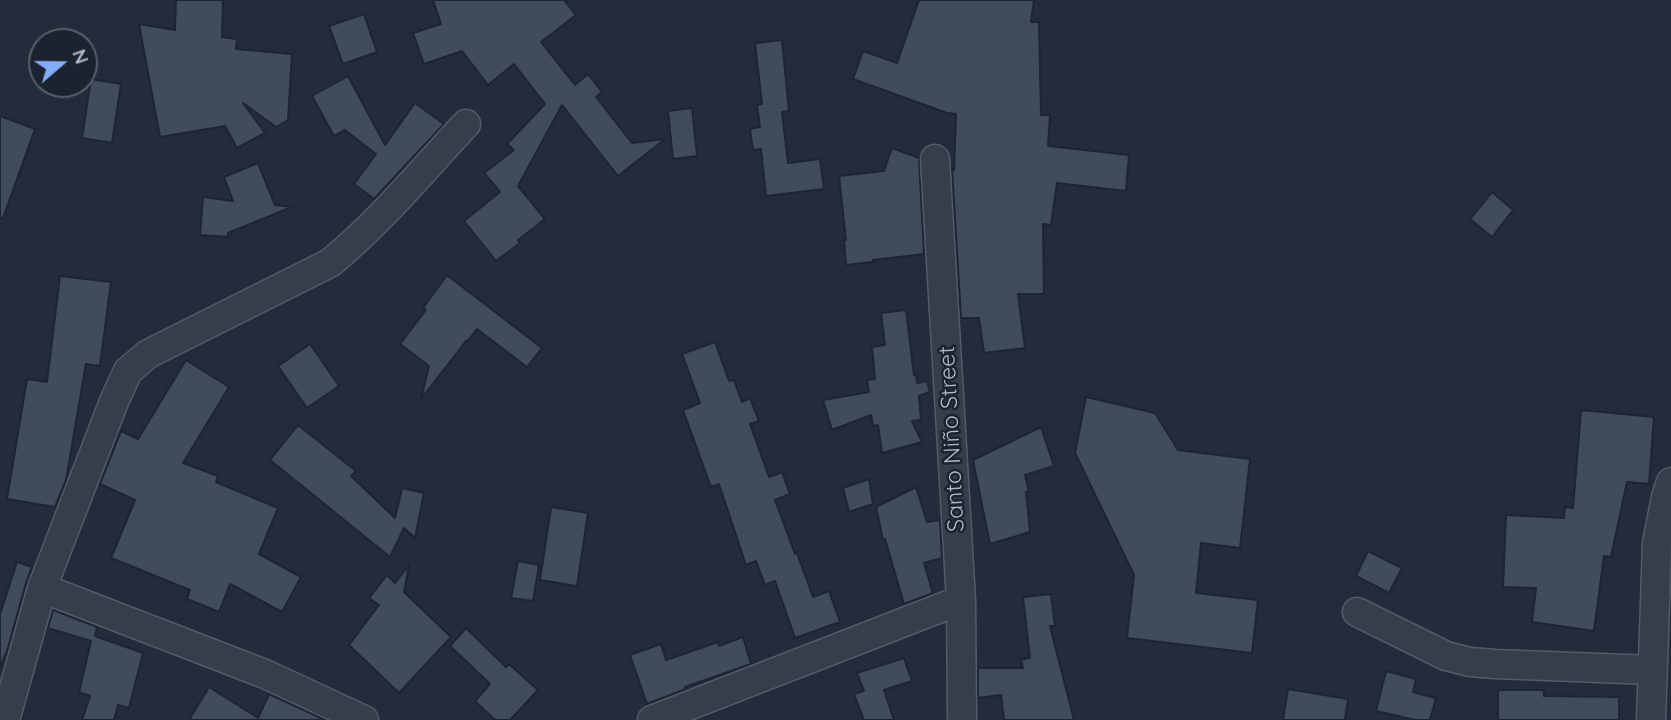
<!DOCTYPE html>
<html>
<head>
<meta charset="utf-8">
<style>
  body { margin:0 }
  #map { position:relative; width:1671px; height:720px; overflow:hidden; background:#222c3b; font-family:Quicksand,sans-serif }
  canvas { display:block }
  .north { position:absolute; left:28px; top:28px; width:70px; height:70px; box-sizing:border-box; background:#1b2330; border:2px solid #575f6c; border-radius:50%; rotate:70deg; font-size:19px; font-weight:700; line-height:28px; text-align:center; color:#b0b8c7 }
  .north::after { content:''; display:block; margin:auto; width:24px; height:32px; background:#82adfa; clip-path:polygon(50% 0,100% 100%,50% 72%,0 100%) }
</style>
</head>
<body>
<div id="map">
<canvas width="1671" height="720"></canvas>
<div class="north">N</div>
</div>
<script>
const g = document.querySelector('canvas').getContext('2d');
g.lineJoin = 'round';
function fill(path, color) { g.fillStyle = color; g.fill(path, 'evenodd'); }
function strokePath(path, color, width, dash) { g.strokeStyle = color; g.lineWidth = width; g.lineCap = dash ? 'butt' : 'round'; g.setLineDash(dash || []); g.stroke(path); }
function write(font, color, halo, rows, align = 'center') {
  g.font = font + ' Quicksand,sans-serif'; g.lineWidth = 5; g.setLineDash([]); g.textBaseline = 'middle'; g.strokeStyle = halo; g.fillStyle = color; for (const [text, x, y, turn = 0] of rows) {
    g.save(); g.translate(x, y); g.rotate((+turn || 0) * Math.PI / 180); g.textAlign = isNaN(turn) ? turn : align; if (halo) g.strokeText(text, 0, 0); g.fillText(text, 0, 0); g.restore();
  }
}
const building = new Path2D(`
  M176,0H223L222,37L237,39L236,49L292,54L288,120L276,127L243,103L265,133L237,148L225,126L160,137L139,24L175,30Z
  M433,0H564L576,15L541,42L575,85L588,74L602,92L596,97L632,143L665,139L618,176L562,105L518,186L545,219L518,240L520,243L496,261L464,221L500,192L484,173L514,150L507,144L545,104L514,64L488,85L462,51L424,64L413,33L441,24Z
  M919,0H1034L1031,22H1039L1041,115H1050L1048,146L1129,155L1126,191L1057,183L1051,225L1043,224L1044,294H1018L1025,348L984,353L979,318H961L952,169L954,170L956,114L947,113L853,79L863,51L897,63Z
  M364,14L377,52L343,64L329,26Z
  M782,40L789,111L782,112L788,163L820,159L824,189L766,196L761,149L753,150L750,129L760,127L757,105L762,104L755,43Z
  M348,76L385,145L415,103L444,124L374,199L354,184L376,154L345,130L334,136L312,96Z
  M91,79L121,84L112,143L82,138Z
  M692,108L697,156L673,159L668,111Z
  M0,116L35,129L3,218H0Z
  M892,148L919,158L924,254L873,260V262L846,265L844,240H846L839,176L884,171Z
  M258,163L275,205L292,207L228,233V237L200,235L203,197L233,201L224,177Z
  M1492,192L1513,210L1492,237L1470,219Z
  M447,275L542,348L527,367L477,329L467,342L466,341L421,399L429,366L400,344L426,310L423,308Z
  M60,276L111,282L100,366L86,364L66,480L55,507L7,499L27,379L47,382Z
  M906,310L914,375L916,374L917,383L927,381L930,392L919,396L921,420L912,421L922,442L882,453L878,425L873,426L871,415L832,430L823,400L869,392L867,380L875,379L872,347L885,345L881,313Z
  M715,342L729,381L734,380L742,402L750,398L759,421L750,424L769,477L782,472L790,494L775,500L795,554L797,553L813,597L829,591L840,622L795,638L775,581L765,585L756,561L746,565L719,484L711,487L683,410L700,403L682,354Z
  M310,344L339,386L307,408L278,366Z
  M186,360L229,387L183,463L218,476L216,482L278,508L259,554L301,577L282,612L230,584L219,612L187,599L190,590L111,558L135,500L100,484L121,431L138,439Z
  M1086,397L1155,413L1178,450L1250,459L1240,548L1201,543L1196,593L1258,600L1252,653L1127,638L1134,575L1075,453Z
  M1581,410L1654,417L1649,484L1627,482L1611,557L1604,556L1594,631L1532,622L1536,588L1503,587L1506,515L1564,518L1565,507L1573,508Z
  M298,425L356,471L351,476L395,518L402,488L424,493L415,538L404,528L390,557L270,460Z
  M1041,427L1054,466L1025,475L1029,492H1026L1030,532L990,544L973,460Z
  M869,479L873,504L849,512L843,488Z
  M916,487L927,522L940,520L942,558L924,563L933,593L904,604L885,539L883,540L876,507Z
  M551,507L588,513L577,586L540,580Z
  M1368,551L1402,568L1389,593L1356,576Z
  M518,561L539,565L533,601L511,598Z
  M17,562L32,567L26,583L7,651L0,667V614Z
  M409,565L404,592L451,637L399,693L349,645L379,605L369,598L387,575L395,583Z
  M1051,594L1055,626H1050L1074,720H1004L1001,695L978,698V668H1023L1021,660L1030,658L1023,597Z
  M53,610L97,627L95,636L143,653L129,708L118,705L114,720H82L90,696L79,692L91,641L48,628Z
  M466,628L506,667L509,664L538,690L510,720H495L475,701L490,684L450,646Z
  M743,637L751,664L685,687L686,689L647,704L630,655L661,644L666,660L718,642L719,646Z
  M904,658L912,681L884,690L894,720H864L854,694L864,691L857,673Z
  M1386,671L1416,679L1413,692L1436,698L1430,720H1415L1376,711Z
  M209,687L258,718L269,694L325,720H189Z
  M1288,689L1348,699L1345,720H1283Z
  M1498,690H1544V696L1619,697V720H1498Z`);
fill(building, '#404b5d');
strokePath(building, '#1d2532', 2);
const street = new Path2D(`
  M935,159L961,600L962,720
  M42,588L265,674L364,720
  M1357,612L1446,656L1470,662L1495,664L1652,670
  M5,720L42,588L115,399L128,371L148,354L330,263C380,222 422,171 466,124
  M652,720L961,600
  M1651,720L1657,543L1666,497L1671,482`);
strokePath(street, '#535b69', 31);
strokePath(street, '#353e4b', 28);
write('23px', '#b0b8c7', '#1b2330', [
  ["Santo Niño Street",952,439,-93]
]);
</script>
</body>
</html>
